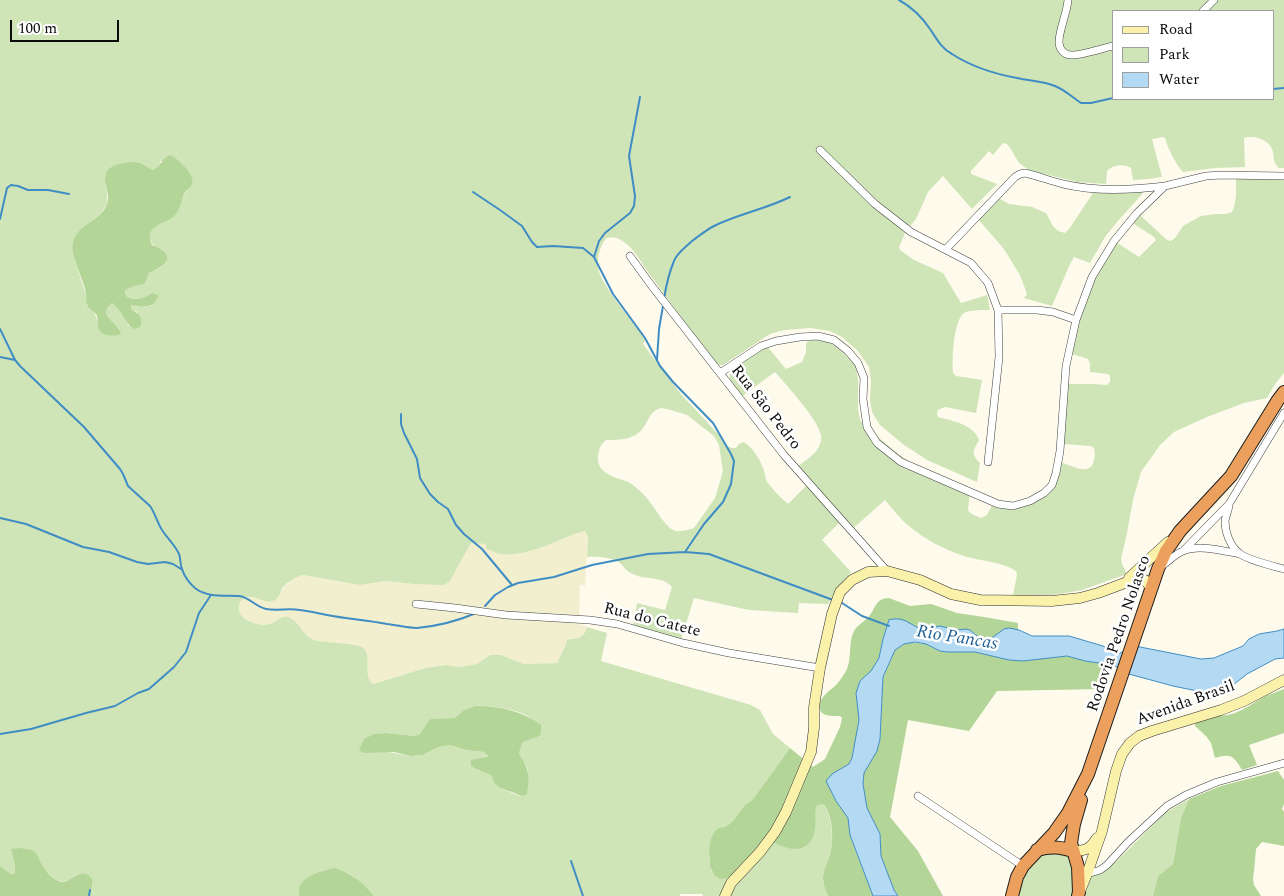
<!DOCTYPE html>
<html>
<head>
<meta charset="utf-8">
<style>
  body { margin:0 }
  #map { position:relative; width:1284px; height:896px; overflow:hidden; background:#fefaec; font-family:Spectral,serif }
  canvas { display:block }
  .legend { position:absolute; left:1112px; top:10px; width:162px; height:90px; box-sizing:border-box; background:#fff; border:1px solid #9e9e9e; margin:0; padding:6px 9px; list-style:none; font-size:15px; color:#0c0c0c }
  .legend li { display:flex; align-items:center; gap:10px; height:25px }
  .legend b { width:25px; border:1px solid #9e9e9e }
  .scale { position:absolute; left:10px; top:20px; width:109px; height:22px; box-sizing:border-box; border:2px solid #0c0c0c; border-top:0; padding-left:6px; font-size:15px; line-height:18px; white-space:nowrap; color:#0c0c0c; -webkit-text-stroke:4px #fff; paint-order:stroke }
</style>
</head>
<body>
<div id="map">
<canvas width="1284" height="896"></canvas>
<ul class="legend">
<li><b style="height:6px;background:#faf2ab"></b>Road</li>
<li><b style="height:14px;background:#cfe5b8"></b>Park</li>
<li><b style="height:14px;background:#b4d9f2"></b>Water</li>
</ul>
<div class="scale">100 m</div>
</div>
<script>
const g = document.querySelector('canvas').getContext('2d');
g.lineJoin = 'round';
function fill(path, color) { g.fillStyle = color; g.fill(path, 'evenodd'); }
function strokePath(path, color, width, dash) { g.strokeStyle = color; g.lineWidth = width; g.lineCap = dash ? 'butt' : 'round'; g.setLineDash(dash || []); g.stroke(path); }
function write(font, color, halo, rows, align = 'center') {
  g.font = font + ' Spectral,serif'; g.lineWidth = 5; g.setLineDash([]); g.textBaseline = 'middle'; g.strokeStyle = halo; g.fillStyle = color; for (const [text, x, y, turn = 0] of rows) {
    g.save(); g.translate(x, y); g.rotate((+turn || 0) * Math.PI / 180); g.textAlign = isNaN(turn) ? turn : align; if (halo) g.strokeText(text, 0, 0); g.fillText(text, 0, 0); g.restore();
  }
}
fill(new Path2D(`
  M585,531L588,537L585,586L580,584L579,624L587,627L585,634L581,637L566,640L567,642L557,663L524,664L501,655H490L477,664L459,667L446,665L425,668L373,684L370,682L368,676L367,654L312,639L303,632L295,622L283,617L273,624L262,626L256,624L246,619L241,616L239,611V606L241,601L246,597H252L258,598H278L284,587L297,577L303,575L360,585L385,581L414,584L450,581L471,543L486,544L515,554L526,552Z`), '#f2efce');
fill(new Path2D(`
  M0,0H1284V168H1279C1272,162 1275,157 1272,149C1268,139 1253,135 1244,138L1245,167L1216,168L1183,172C1174,161 1169,151 1165,138L1163,137L1152,139L1162,177L1149,179L1133,180L1131,168C1124,163 1112,165 1107,171L1106,184L1077,182L1029,170L1019,163L1010,148L1007,144L1003,143L993,155L989,151L971,171V174L997,184L972,209L943,176L928,192L916,219L906,231L899,247L900,250L914,260L943,273L961,303L987,295L990,310C984,310 972,310 966,312C953,317 952,360 953,373L956,376L982,380L976,413L945,407L938,410L937,414L938,417C953,421 973,424 979,440C973,451 971,454 980,463L977,482L927,460L904,445L880,425L872,412L870,400L871,381L869,367L865,361L858,351L842,337L830,331L810,328L784,330L770,334L723,365H718L715,363L645,268C637,255 624,233 606,238C600,246 597,258 598,268C602,287 634,323 646,339L643,344L680,393L718,434L727,446L732,448H736L739,444L744,442C752,447 760,459 763,468C765,473 765,479 768,483C774,491 781,498 788,504L807,485L793,470C799,465 813,456 817,450C820,446 822,439 821,435C817,418 787,386 775,372L741,397C738,392 732,386 730,380C726,367 757,351 766,345L786,369L802,362L806,352V343C824,331 844,354 856,365L858,380V409L860,420L866,427L897,453L918,468L970,491L968,510C971,515 977,516 981,518L987,515L994,501L1016,503L1043,492L1055,477L1061,462C1072,466 1091,477 1094,460C1095,456 1095,452 1094,448L1091,446L1063,444L1065,384H1091L1107,385L1110,382V376L1108,374L1090,372V364L1088,359L1069,353L1089,288L1116,242L1139,257L1156,240L1154,237L1131,222L1138,215L1141,216L1167,240L1171,241L1175,238L1183,226L1201,216L1216,214H1226L1232,212C1237,202 1236,190 1236,179H1284V373L1275,384L1267,398L1244,403L1207,417L1174,432L1160,445L1141,472L1133,500L1126,538L1121,558L1122,564L1127,574L1082,590L1053,595H1013L1017,575L1016,571C1003,562 980,561 964,556C945,550 924,539 909,526C900,519 893,509 885,500L849,532L840,522L822,540L851,572L836,590L828,604L799,603L798,613L749,610L694,598L681,640L633,628L637,603L665,610L672,587C663,576 647,580 635,575C627,572 626,569 620,563C614,557 595,556 587,557L588,537L585,531C560,538 526,558 501,554C496,553 491,550 486,549V544L471,543L450,581L444,585L414,584L385,581L360,585L303,575C296,577 288,582 283,587C280,592 280,597 275,600C264,606 252,590 242,600C240,602 238,607 239,610C240,616 245,619 249,621C273,633 278,614 288,617C299,621 303,636 314,640C325,643 357,643 363,648C373,656 362,676 373,684L425,668L446,665L459,667L477,664L490,655H501L524,664L557,663L567,642L566,640C577,638 584,639 587,627L607,633L601,661L751,705L760,710L773,734L790,748L753,799L744,806L733,821L728,825L723,826L709,856L710,867L712,872L769,838L809,843C817,829 812,818 817,804H823C832,814 834,841 830,854C828,861 824,869 823,877C823,884 825,890 828,896H703L702,894H681L679,896H374C368,888 361,883 354,877C338,866 326,866 310,877C302,882 299,886 299,896H89L93,886L89,876C82,873 78,875 71,879C52,888 42,865 35,852L11,849L15,867V873L11,874L0,866ZM1113,11H1273V99H1113ZM161,161L188,172L192,178C192,185 189,186 186,192C180,200 182,209 173,216C166,222 147,226 150,239C151,244 163,255 167,260C163,268 157,269 149,273C144,289 134,282 125,290L126,296C135,302 143,298 152,293L153,305L147,307L131,304L132,310L138,312L129,326L117,307L112,303C99,314 112,321 120,329L98,321L94,312L89,308L86,304V295L74,258L83,228L101,213L107,204V193L105,182L143,165L148,168L153,170L158,167ZM661,408L667,409L687,415L714,436L719,445L723,471L715,498L694,528L691,529C686,530 678,533 673,530C663,525 653,503 643,494C638,489 634,485 628,482C615,477 597,474 598,457C599,449 600,445 606,440C620,440 637,440 645,425C651,416 650,412 661,408ZM475,706C488,705 519,709 530,718C534,722 537,731 540,736L523,742L519,753C532,773 530,775 520,796L502,789L492,776L487,773L476,769L482,758L488,755L484,752L466,750L450,745L438,747L423,755L411,756L388,752L374,734L386,733L415,736L420,734L427,723L437,719L455,718L464,710Z
  M1142,191L1143,193L1117,222L1105,237L1090,263L1074,257L1070,264L1052,306L1024,298L1027,294L1020,275L1004,249L977,218L997,197L1009,204L1032,207L1046,213L1053,226L1058,231L1065,233L1069,229L1093,193Z
  M1189,799L1181,818L1173,864L1158,876L1153,896H1079L1086,878L1099,873L1116,862L1166,812Z
  M1063,849L1072,859L1076,878L1073,896H1019C1026,867 1031,854 1063,849Z`), '#cfe5b8');
fill(new Path2D(`
  M170,155C178,158 196,176 192,184C190,188 186,190 184,194C181,202 180,212 172,218C165,222 157,224 152,230C148,235 150,240 152,245C156,247 160,248 163,251C176,261 156,270 149,273L145,283C138,286 131,285 125,291L126,296C135,302 143,298 152,293L158,295C154,311 143,306 131,305L132,310C141,314 143,319 140,327L134,329C124,323 122,310 112,303C96,317 119,322 121,334C115,336 105,337 100,331C96,326 99,321 97,316C95,311 89,310 87,305C85,302 87,298 86,294C84,279 70,257 73,243C77,224 101,221 107,204C110,196 106,189 105,181C105,177 106,170 110,168C117,163 132,161 140,163C145,165 148,168 153,170C161,166 162,158 170,155Z
  M889,598L910,606L931,604L957,613L984,617L1018,623V630L1009,628L1004,629L993,637L987,639L981,638L977,636L970,630L966,629L956,630L940,626L920,629L912,624L889,621L883,639L879,658L871,671L860,681L856,693L859,720L852,758L849,764L832,774L843,810L848,818L850,835L856,852L870,887L873,896H828C825,890 823,884 823,877C824,869 828,861 830,854C834,841 833,814 823,804L817,805C814,813 816,820 815,828C812,854 791,852 773,842L731,877L721,879L715,876L710,867L709,850L711,839L714,833L717,829L728,825L733,821L744,806L753,799L790,748L813,767L825,759L840,727L842,718L840,716C834,716 821,717 820,709C818,697 830,691 836,685C840,681 845,673 847,669C852,657 848,642 854,631C858,624 866,621 870,615C877,605 876,599 889,598Z
  M909,642L926,644L940,651L975,652L1009,660L1023,661L1067,656L1085,661L1105,664L1101,689L997,691L969,731L908,720L890,817L918,851L943,896H898L894,890L881,856L880,834L867,808L863,784L864,773L880,739L883,678L895,650L904,644Z
  M1284,689V733L1249,745L1257,765L1242,770C1234,756 1231,753 1215,758L1211,743L1206,736L1195,726V724C1205,713 1222,718 1235,713C1245,709 1253,703 1262,698C1269,694 1277,692 1284,689Z
  M475,706C497,705 523,711 541,725V731L540,736L523,742L519,753C529,769 530,775 527,794C521,797 519,795 512,792C502,789 494,787 492,776C485,772 477,770 471,766V760L482,758L488,756L484,752L466,750L450,745L438,747L423,755L411,756L394,752L364,753L359,750L364,739L374,734L386,733L415,736L420,734L427,723L431,719L455,718L464,710Z
  M1278,771L1284,780V804L1282,809L1284,812V846L1262,842L1256,849L1254,871L1253,878L1254,885L1261,896H1153L1158,876L1173,864L1181,818L1189,799L1221,786Z
  M20,848C25,849 32,849 35,852C37,854 38,857 39,859C44,868 49,878 59,881C69,885 78,869 88,875C96,880 92,889 89,896H0V866L11,874L15,873V867L11,849Z
  M334,868C350,872 364,883 374,896H299C299,894 299,889 299,888C303,876 323,870 334,868Z`), '#b3d598');
const water = new Path2D(`
  M894,619H900L906,621L920,629L940,626L956,630L966,629L970,630L977,636L987,639L993,637L1004,629L1009,628L1019,630L1032,636H1069L1103,646L1118,654L1135,646L1201,659L1214,658L1243,646L1249,639L1259,634L1277,631L1284,629V658L1275,659L1247,674L1233,685L1220,692L1207,693L1173,686L1125,673L1114,665L1085,661L1067,656L1023,661L1009,660L975,652H947L940,651L926,644L915,642L904,644L895,650L883,677L880,739L877,751L864,773L863,784L867,808L880,834L881,856L894,890L898,896H873L850,835L848,818L836,801L826,781L832,774L849,764L852,758L859,720L856,693L860,681L871,671L879,658L883,639L889,620Z`);
fill(water, '#b4d9f2');
strokePath(water, '#408dc4', 1);
strokePath(new Path2D(`
  M899,0C912,7 922,17 930,29C937,39 941,48 952,54C972,67 995,74 1017,78C1030,81 1043,81 1055,86C1065,90 1072,97 1081,103H1091L1113,98
  M1273,89L1284,88
  M473,192L500,210L522,226L532,242L537,247L553,246L583,248L594,257L613,294L645,338L660,366L673,382L713,423L731,454L734,461L731,484L723,502L704,524L685,552
  M0,219L7,188L11,185L18,186L28,190H48L69,194
  M594,257L599,241L605,233L630,213L634,206L635,196L629,156L640,97
  M664,299C666,286 669,273 674,261C677,253 686,247 692,241C699,236 706,230 714,226C738,214 766,209 790,197
  M0,329L15,360L20,366L84,427L120,469L123,474L128,486L150,506C155,513 157,522 162,530C167,538 175,545 179,554C181,559 180,565 182,569C184,576 190,584 195,588C207,598 225,595 239,596C249,597 256,607 266,609C277,611 289,608 300,610C309,611 318,613 327,615C347,619 367,620 387,624C397,625 407,628 417,628C437,626 458,621 476,613
  M0,357L15,360
  M657,360L659,329L663,306
  M401,414V424L404,433L417,459L420,478L430,494L438,502L448,509L456,525L464,534L482,549L512,585
  M0,518L26,524L83,547L109,552L137,562L148,564L165,562L173,564L181,569
  M842,603L862,616L889,626
  M485,606L495,595L508,587L518,583L554,577L592,565L648,554L685,552L709,554L833,600
  M0,734L31,729L86,713L115,706L138,693L149,689L174,667L186,652L199,613L211,595
  M571,861L583,896
  M89,896L90,890`), '#408dc4', 2);
const street = new Path2D(`
  M1068,0C1067,13 1059,30 1059,42C1059,49 1064,55 1071,55C1079,56 1103,48 1113,46
  M1203,11L1214,0
  M820,150L875,204L911,232L971,263L988,283L998,310L999,357L988,462
  M946,249L1015,177L1020,174L1025,173C1038,176 1051,181 1063,184C1097,192 1131,190 1165,186
  M630,256L651,285L784,455L887,571
  M998,310H1037L1053,312L1076,320
  M720,373L761,346L776,341L800,337L818,336L834,340L848,351L858,363L864,378L863,399L867,427L877,443L901,462L998,504L1013,506L1030,501L1044,493L1052,485L1056,473L1060,451L1066,366L1076,320L1092,277L1114,241L1137,213L1165,186L1206,176L1221,175L1284,176
  M1229,506C1228,511 1226,516 1225,521C1225,532 1230,546 1239,553C1247,560 1273,566 1284,569
  M1184,550L1229,504L1284,413
  M1163,565C1169,561 1175,554 1183,551C1199,544 1223,551 1240,554
  M416,604L455,608L506,615L590,620L617,624L683,643L729,653L820,668
  M918,796L1023,866
  M1087,874L1100,870L1107,865L1128,842L1167,806L1186,795L1217,782L1284,763`);
const secondary = new Path2D(`
  M1129,578L1168,542
  M1073,851C1086,851 1090,849 1097,838
  M1080,891L1087,874L1102,831L1116,771L1122,754L1130,743L1139,736L1152,731L1221,710L1244,701L1284,680
  M725,896L731,883L760,852L775,832L786,812L811,752L814,728V707L820,668L832,614L840,592L852,580L868,572L887,571L920,580L951,594L980,600L1052,601L1080,598L1098,593L1138,578L1145,580L1151,588`);
const highway = new Path2D(`
  M1037,850C1051,846 1060,847 1073,851
  M1012,896L1017,877L1023,866L1054,833L1068,813L1088,774L1158,569L1166,551L1180,531L1218,490L1231,476L1278,400L1284,392
  M1078,896L1079,892L1078,867L1071,843L1074,824L1081,800`);
strokePath(street, '#3f3f3f', 8);
strokePath(secondary, '#2e2e2e', 11);
strokePath(highway, '#1d1d1d', 14);
strokePath(street, '#fff', 7);
strokePath(secondary, '#faf2ab', 10);
strokePath(highway, '#eba05d', 12);
write('16px', '#0c0c0c', '#fff', [
  ["Rua São Pedro",765,408,52],
  ["Rua do Catete",652,621,14],
  ["Rodovia Pedro Nolasco",1120,634,-71],
  ["Avenida Brasil",1186,704,-20]
]);
write('italic 18px', '#1e5f94', '#fff', [
  ["Rio Pancas",957,639,9]
]);
</script>
</body>
</html>
